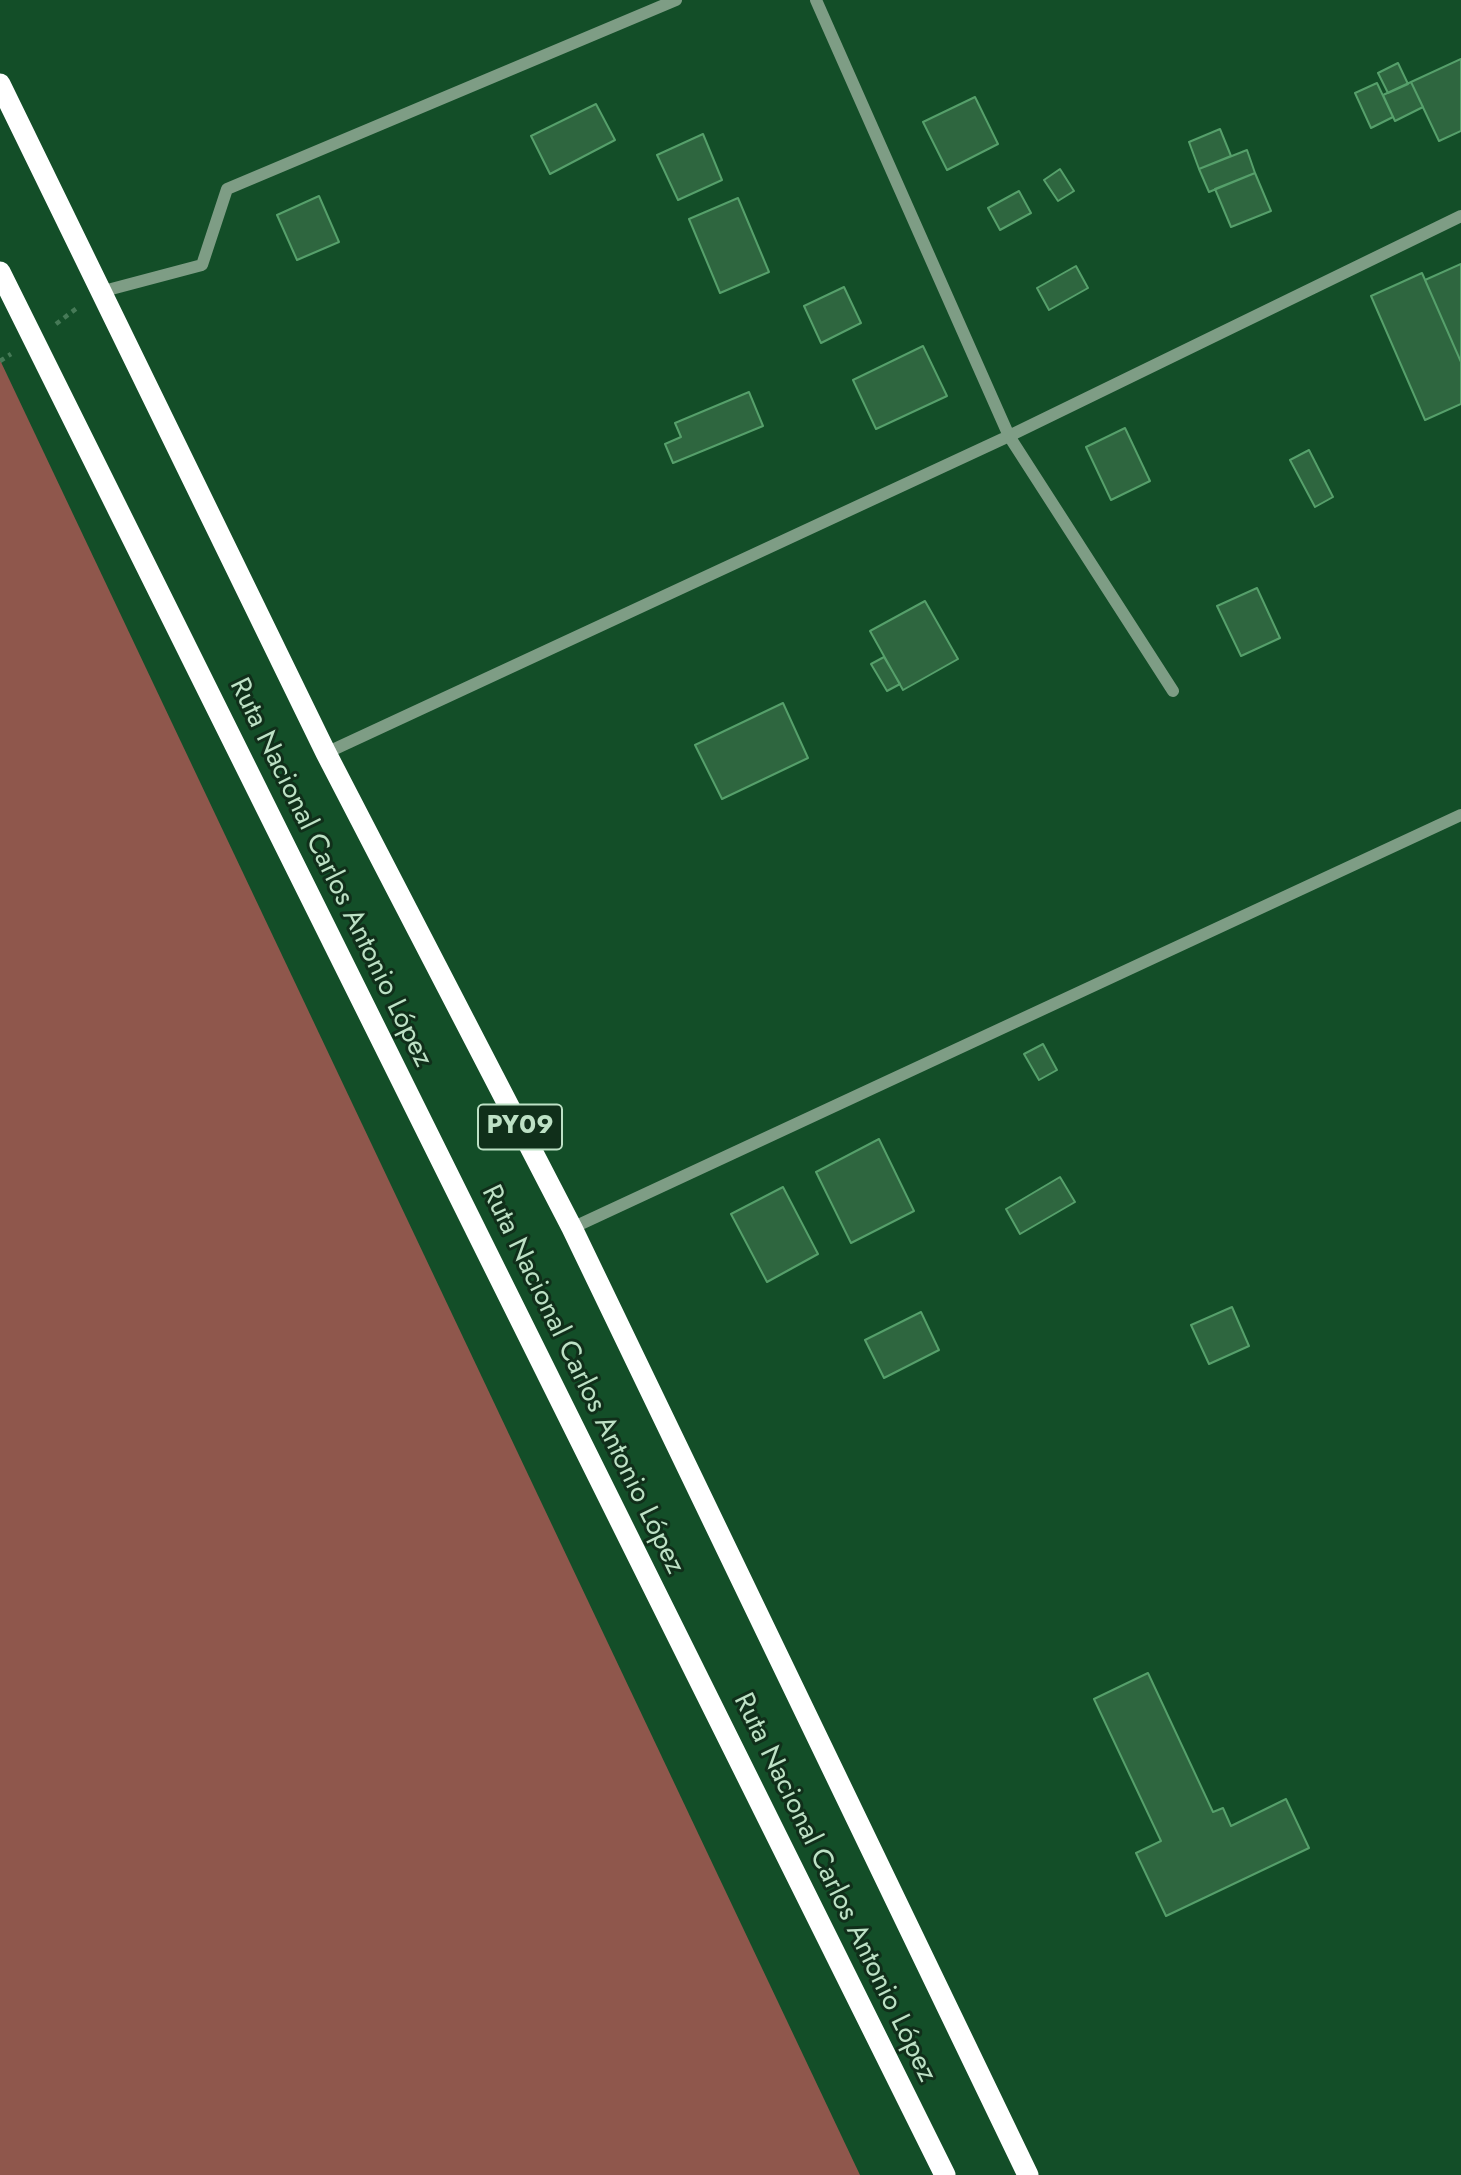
<!DOCTYPE html>
<html>
<head>
<meta charset="utf-8">
<style>
  body { margin:0 }
  canvas { display:block; background:#134e28 }
</style>
</head>
<body>
<canvas width="1461" height="2175"></canvas>
<script>
const g = document.querySelector('canvas').getContext('2d');
g.lineJoin = 'round';
function fill(path, color) { g.fillStyle = color; g.fill(path, 'evenodd'); }
function strokePath(path, color, width, dash) { g.strokeStyle = color; g.lineWidth = width; g.lineCap = dash ? 'butt' : 'round'; g.setLineDash(dash || []); g.stroke(path); }
function write(font, color, halo, rows, align = 'center') {
  g.font = font + ' Jost,sans-serif'; g.lineWidth = 6; g.setLineDash([]); g.textBaseline = 'middle'; g.strokeStyle = halo; g.fillStyle = color; for (const [text, x, y, turn = 0] of rows) {
    g.save(); g.translate(x, y); g.rotate((+turn || 0) * Math.PI / 180); g.textAlign = isNaN(turn) ? turn : align; if (halo) g.strokeText(text, 0, 0); g.fillText(text, 0, 0); g.restore();
  }
}
fill(new Path2D(`
  M0,360L860,2175H0Z`), '#8f574c');
const building = new Path2D(`
  M1461,59V131L1439,141L1411,82Z
  M1398,63L1408,84L1388,93L1378,73Z
  M1411,82L1423,107L1395,121L1383,95Z
  M1377,83L1393,117L1371,128L1355,93Z
  M975,97L998,144L947,170L923,122Z
  M596,104L615,140L550,174L531,136Z
  M1220,129L1231,156L1199,169L1189,142Z
  M703,134L722,180L678,200L657,155Z
  M1247,150L1255,173L1209,192L1199,169Z
  M1060,169L1074,191L1058,201L1044,180Z
  M1255,173L1271,211L1231,227L1215,189Z
  M1019,191L1031,213L1000,230L988,208Z
  M319,196L339,242L297,260L277,215Z
  M738,198L769,272L720,293L689,219Z
  M1461,264V362L1425,280Z
  M1076,266L1088,288L1049,310L1037,288Z
  M1422,273L1461,362V404L1425,420L1371,296Z
  M844,287L861,323L821,343L804,306Z
  M923,346L947,396L876,429L853,380Z
  M749,392L763,426L673,463L665,444L681,437L675,423Z
  M1125,428L1150,481L1111,500L1086,447Z
  M1309,450L1333,497L1315,507L1290,460Z
  M1257,588L1280,638L1241,656L1217,606Z
  M925,601L958,659L903,690L870,631Z
  M884,657L900,684L887,691L871,664Z
  M783,703L808,758L722,799L695,745Z
  M1043,1044L1057,1070L1039,1080L1024,1054Z
  M879,1139L914,1211L851,1243L816,1172Z
  M1060,1177L1075,1202L1020,1234L1006,1209Z
  M783,1187L818,1254L767,1282L731,1214Z
  M1232,1307L1249,1346L1209,1364L1191,1325Z
  M921,1312L939,1350L884,1378L865,1340Z
  M1148,1673L1213,1812L1223,1808L1231,1826L1286,1799L1309,1848L1166,1916L1136,1853L1161,1841L1094,1699Z`);
fill(building, '#2e663f');
strokePath(building, '#56a06b', 2);
strokePath(new Path2D(`
  M56,324L77,308
  M0,361L11,354`), '#467a57', 4.5, [5, 5]);
strokePath(new Path2D(`
  M816,0L1009,436L1173,691
  M100,292L202,265L227,189L676,0
  M326,753L1009,436L1461,216
  M572,1228L1461,815`), '#7e9d85', 12);
strokePath(new Path2D(`
  M0,84L326,753L572,1228L1028,2175
  M0,272L945,2175`), '#fff', 21);
for (const [x, y, w] of [
  [520,1127,84]
]) { const box = new Path2D(); box.roundRect(x - w / 2, y - 22.5, w, 45, 5); g.fillStyle = '#102f1a'; g.fill(box); strokePath(box, '#bde1c5', 2); }
write('bold 26px', '#bde1c5', null, [
  ["PY09",520,1127]
]);
write('28px', '#bde1c5', '#102f1a', [
  ["Ruta Nacional Carlos Antonio López",330,873,64],
  ["Ruta Nacional Carlos Antonio López",582,1380,64],
  ["Ruta Nacional Carlos Antonio López",834,1888,64]
]);
</script>
</body>
</html>
